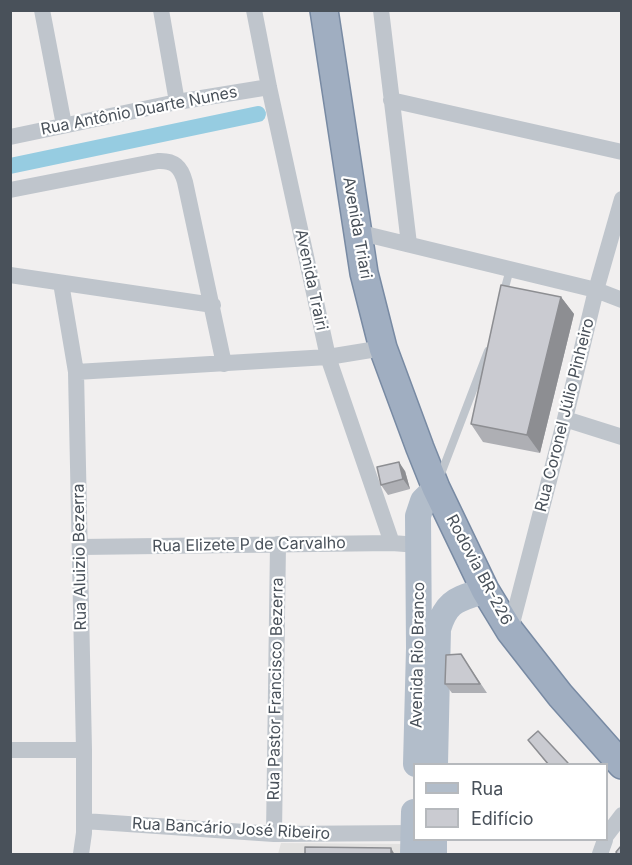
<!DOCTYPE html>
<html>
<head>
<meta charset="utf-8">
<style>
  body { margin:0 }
  #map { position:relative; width:632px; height:865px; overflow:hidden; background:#f1efef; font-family:Inter,sans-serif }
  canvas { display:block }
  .frame { position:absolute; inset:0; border:12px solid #49515a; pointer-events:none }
  .legend { position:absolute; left:413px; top:763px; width:195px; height:78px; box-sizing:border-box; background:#fff; border:2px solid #b6b9bd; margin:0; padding:8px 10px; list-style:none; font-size:18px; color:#49515a }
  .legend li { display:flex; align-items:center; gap:12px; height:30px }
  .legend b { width:30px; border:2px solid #b6b9bd }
</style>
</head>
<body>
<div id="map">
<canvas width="632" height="865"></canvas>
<div class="frame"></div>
<ul class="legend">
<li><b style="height:8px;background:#b2bdca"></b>Rua</li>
<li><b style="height:16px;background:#cacbd1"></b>Edifício</li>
</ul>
</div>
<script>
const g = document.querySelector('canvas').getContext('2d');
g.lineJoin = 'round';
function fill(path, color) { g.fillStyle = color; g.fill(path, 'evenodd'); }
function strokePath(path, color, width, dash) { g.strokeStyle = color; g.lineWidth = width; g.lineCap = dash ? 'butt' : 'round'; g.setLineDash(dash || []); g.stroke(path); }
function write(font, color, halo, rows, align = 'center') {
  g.font = font + ' Inter,sans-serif'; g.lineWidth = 4.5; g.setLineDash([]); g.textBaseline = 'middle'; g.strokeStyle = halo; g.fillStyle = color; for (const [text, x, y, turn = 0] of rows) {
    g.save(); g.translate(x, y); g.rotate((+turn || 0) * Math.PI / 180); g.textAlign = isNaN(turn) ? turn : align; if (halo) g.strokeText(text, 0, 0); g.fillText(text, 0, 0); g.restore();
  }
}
fill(new Path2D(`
  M281,843L410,844V854H278Z`), '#e2e1e0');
strokePath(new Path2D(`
  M10,166L258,114`), '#96cce1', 16);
const trunk = new Path2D(`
  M324,10L364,273L383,348L420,448L436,488L485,590L510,631L560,695L622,765`);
strokePath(trunk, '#788aa3', 30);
strokePath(new Path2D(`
  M503,295L510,269
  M439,479L488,351`), '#bfc5cc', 8);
strokePath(new Path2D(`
  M42,10L64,125
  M161,10L177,102
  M254,10L269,87L328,357L392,543
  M381,10L409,244
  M391,100L622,152
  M10,137L177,102L269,87
  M10,190L158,161C174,160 181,167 185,182L224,364
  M357,232L596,290L622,300
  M10,275L213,305
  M61,283L76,372L84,750V833L81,854
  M76,372L328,357L383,348
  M565,419L622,437
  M81,547L392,543L418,545
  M510,631L565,419L596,290L622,199
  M10,750H84
  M84,821L274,834L414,833
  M274,834L278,544
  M606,836L622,815
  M600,854L605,840`), '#bfc5cc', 16);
strokePath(new Path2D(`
  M416,764L419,648L418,516L423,501L436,488
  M435,764L438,629C447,599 458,600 485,590
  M413,854L414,812
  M434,854V840`), '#b2bdca', 26);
strokePath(trunk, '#a0aec1', 27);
fill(new Path2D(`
  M561,297L574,314L540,453L483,442L471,424Z
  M405,471L410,489L388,495L381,485Z
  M461,654L487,693H452L445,684Z
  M538,731L569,765H548L528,740Z`), '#aeafb4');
fill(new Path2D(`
  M561,297L574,314L540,453L527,435Z
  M399,462L405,471L410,489L403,479Z
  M391,848L395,855H391Z`), '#8d8e92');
const building = new Path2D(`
  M501,285L561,297L527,435L471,424Z
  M399,462L403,479L381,485L377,467Z
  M461,654L480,684H445L446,655Z
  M538,731L568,763L566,765H549L528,740Z
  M621,846V855H618L616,852Z
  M305,847L391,848V855H305Z`);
fill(building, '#cacbd1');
strokePath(building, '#8d8e92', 1.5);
write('16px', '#49515a', '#fff', [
  ["Rua Antônio Duarte Nunes",139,111,-11],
  ["Avenida Triari",357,228,80],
  ["Avenida Trairi",311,280,78],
  ["Rua Coronel Júlio Pinheiro",565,415,-76],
  ["Rua Elizete P de Carvalho",249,545,-1],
  ["Rua Aluizio Bezerra",80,557,-91],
  ["Rodovia BR-226",479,570,62],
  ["Avenida Rio Branco",418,655,-89],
  ["Rua Pastor Francisco Bezerra",276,689,-89],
  ["Rua Bancário José Ribeiro",231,829,3]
]);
</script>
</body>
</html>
